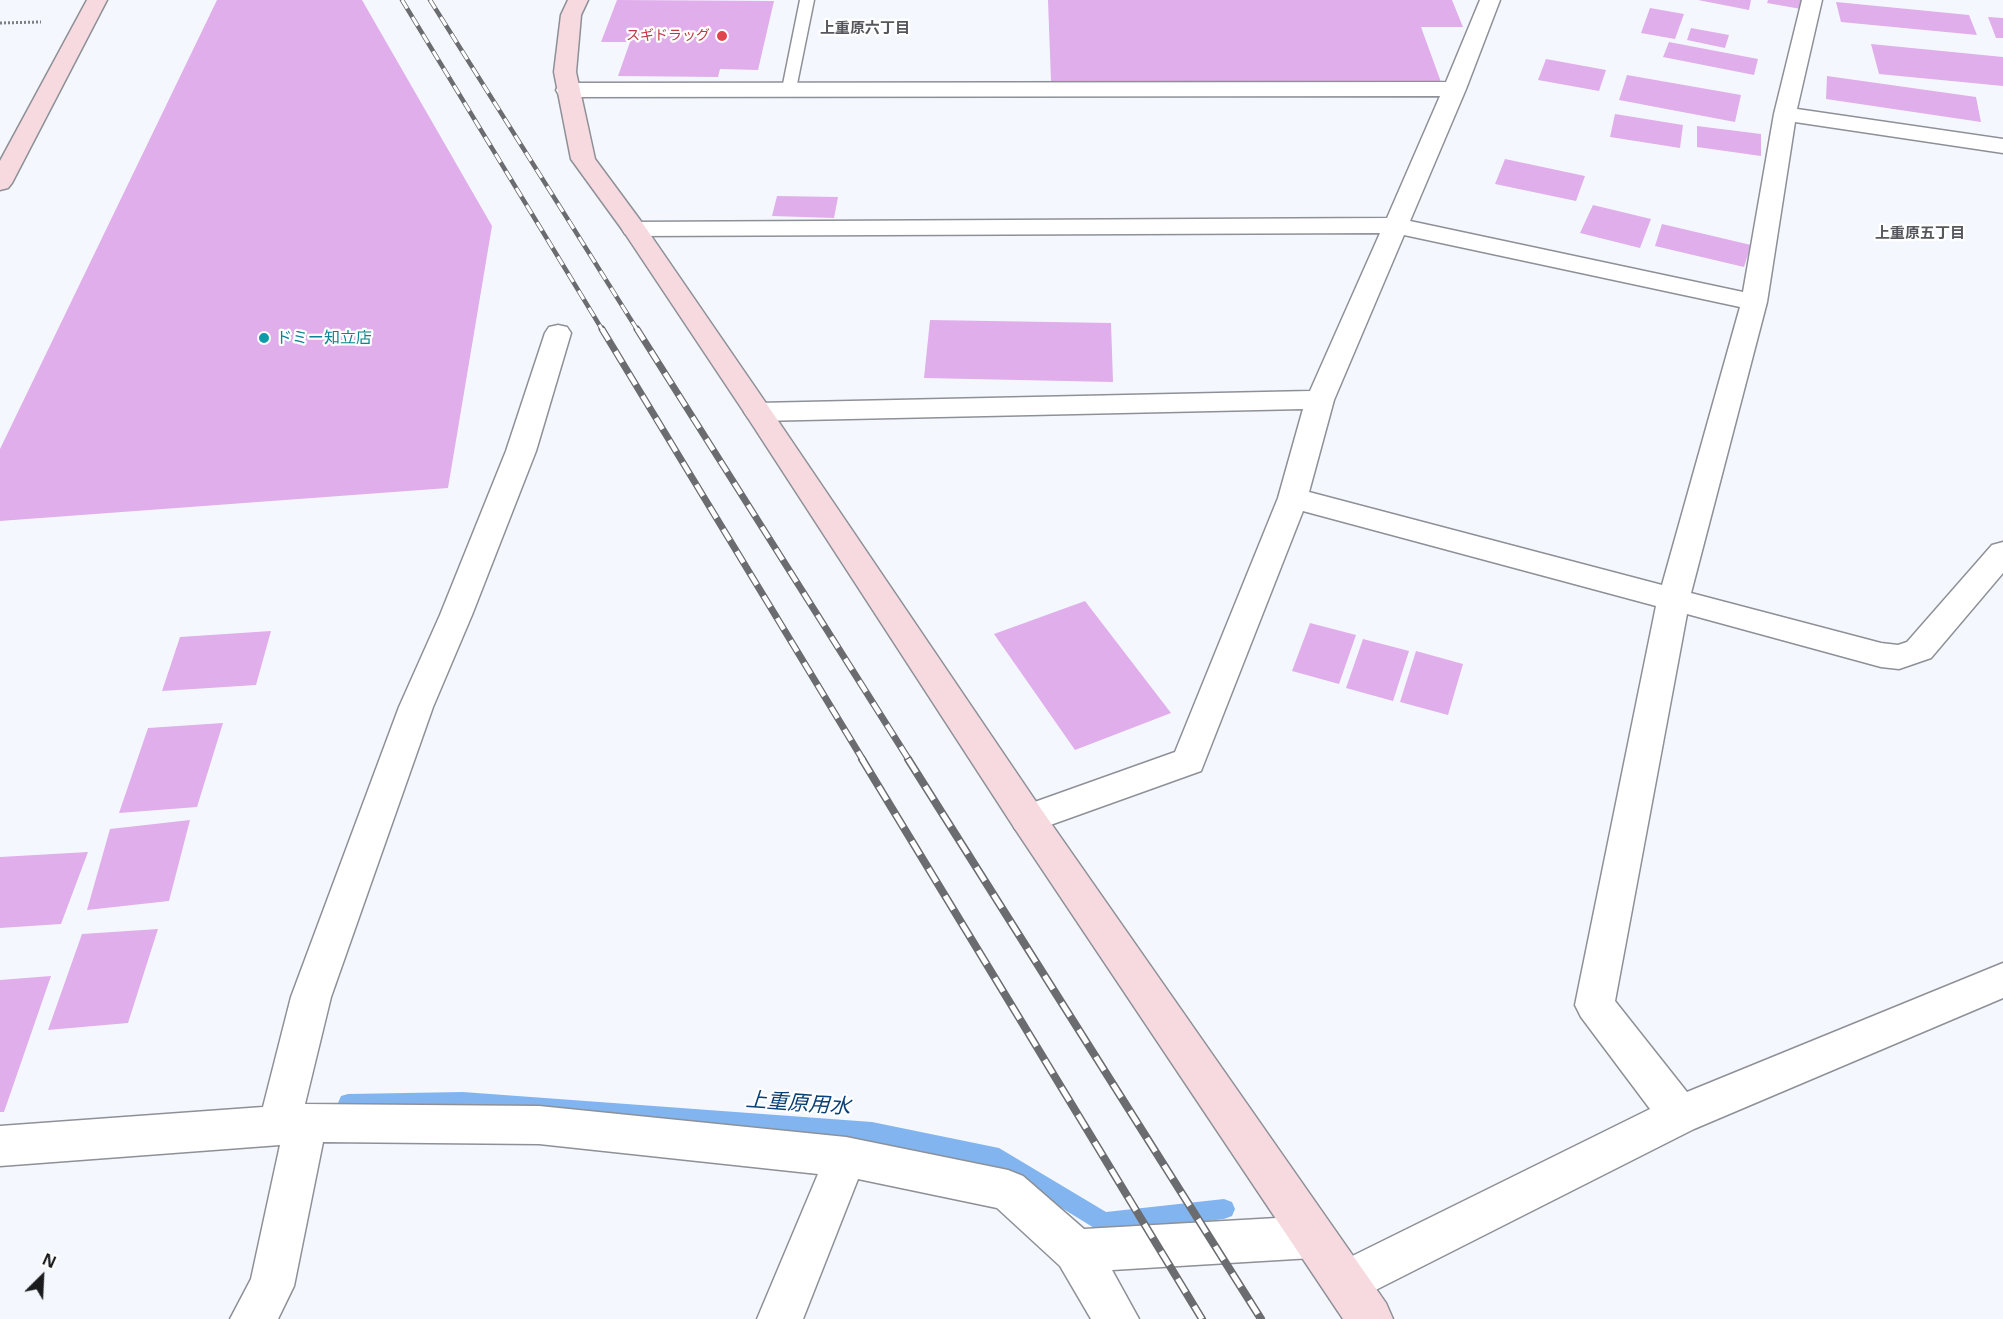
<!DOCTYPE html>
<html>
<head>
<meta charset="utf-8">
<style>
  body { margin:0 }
  #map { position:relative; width:2003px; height:1319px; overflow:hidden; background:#f4f8fe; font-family:"Open Sans",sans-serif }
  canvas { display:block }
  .north { position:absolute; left:12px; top:1247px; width:60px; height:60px; -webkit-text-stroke:4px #fff; paint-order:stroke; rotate:24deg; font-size:16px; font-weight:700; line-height:24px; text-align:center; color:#1a1b1d }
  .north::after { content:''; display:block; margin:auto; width:21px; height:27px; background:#1a1b1d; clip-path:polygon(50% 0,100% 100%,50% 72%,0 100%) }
</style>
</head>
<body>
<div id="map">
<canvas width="2003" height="1319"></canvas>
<div class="north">N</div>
</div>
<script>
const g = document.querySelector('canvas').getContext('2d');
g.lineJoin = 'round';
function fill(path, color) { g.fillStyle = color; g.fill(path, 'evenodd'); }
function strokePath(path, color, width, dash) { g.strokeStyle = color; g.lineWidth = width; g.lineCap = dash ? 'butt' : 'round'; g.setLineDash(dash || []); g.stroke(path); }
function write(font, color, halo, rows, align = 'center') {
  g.font = font + ' "Open Sans","Noto Sans JP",sans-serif'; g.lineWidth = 4.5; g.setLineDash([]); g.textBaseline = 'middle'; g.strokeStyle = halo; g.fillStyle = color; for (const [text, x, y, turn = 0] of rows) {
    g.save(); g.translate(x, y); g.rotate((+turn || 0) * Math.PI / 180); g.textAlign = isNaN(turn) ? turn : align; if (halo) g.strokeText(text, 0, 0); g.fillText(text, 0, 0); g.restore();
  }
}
fill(new Path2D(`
  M463,1092L872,1122L999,1148L1106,1212L1224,1199L1232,1202L1235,1209L1232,1216L1224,1219L1104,1234L995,1167L872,1142L463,1110L348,1112L341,1110L338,1103L341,1096L348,1094Z`), '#82b5ef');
fill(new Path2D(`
  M217,0H362L492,226L448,488L0,521V449Z
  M617,0L774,1L758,70L720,69L718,77L618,76L630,42H601Z
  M1048,0H1452L1463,27H1421L1441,82L1051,81Z
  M1698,0H1751L1749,10Z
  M1768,0H1803L1801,9L1767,3Z
  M1836,2L1969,15L1977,35L1841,22Z
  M1650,8L1684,14L1675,39L1641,33Z
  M1988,17L2003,18V38H1996Z
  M1691,28L1729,35L1725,48L1687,40Z
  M1669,42L1758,59L1754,75L1663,57Z
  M1871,44L2003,57V86L1879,74Z
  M1546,59L1606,70L1599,91L1538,80Z
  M1627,75L1741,95L1735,122L1619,100Z
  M1827,76L1976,97L1981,122L1826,99Z
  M1615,114L1683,125L1680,148L1610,137Z
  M1697,126L1761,134V156L1697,147Z
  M1505,159L1585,176L1576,201L1495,184Z
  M777,196L838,197L834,218L772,216Z
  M1593,205L1651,219L1640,248L1580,233Z
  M1662,224L1751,245L1744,267L1655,246Z
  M930,320L1111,323L1113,382L924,378Z
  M1085,601L1171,713L1075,750L994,634Z
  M1310,623L1356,635L1339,684L1292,671Z
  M271,631L256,685L162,691L180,637Z
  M1363,639L1409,651L1393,701L1346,688Z
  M1416,651L1463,664L1448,715L1400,702Z
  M223,723L197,807L119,813L148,728Z
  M190,820L169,901L87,910L110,829Z
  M88,852L61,924L0,928V857Z
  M158,929L128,1023L48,1030L82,934Z
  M51,976L4,1112H0V980Z`), '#e0aeeb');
const lane = new Path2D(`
  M800,0H814L796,89L789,93L782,89Z`);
const street = new Path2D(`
  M1480,0H1500L1466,89L1410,221L1743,292L1774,114L1802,0H1822L1797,109L2003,139V153L1795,122L1767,302L1691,593L1881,643L1898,645L1907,642L1992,545L2003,542V573L1931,658L1899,669L1881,667L1687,614L1615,1001L1687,1092L2003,963V998L1694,1129L1346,1305L1330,1299L1324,1283L1330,1267L1650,1109L1581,1017L1575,1005L1656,606L1303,511L1201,771L1028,833L1015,829L1010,819L1015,809L1175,752L1278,498L1303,409L758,421L748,418L744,412L748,406L758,403L1310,391L1380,233L634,236L625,234L622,229L625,224L634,222L1387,218L1440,96L567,97L559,95L556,90L559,85L567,83L1446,82ZM1404,235L1740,307L1662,585L1309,492L1334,400Z
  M558,325L567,327L571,333L536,451L472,615L433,707L331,997L305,1104L539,1106L846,1137L1008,1170L1023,1176L1084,1229L1312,1216L1328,1222L1334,1237L1328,1252L1312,1258L1112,1270L1139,1319H1091L1060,1266L997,1208L858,1179L803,1319H757L818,1174L539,1144L323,1142L294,1286L278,1319H230L251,1279L280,1145L0,1166V1126L263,1107L291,997L399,707L440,615L506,451L545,333L549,327Z`);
const secondary = new Path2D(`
  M87,0H107L12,183L8,188L0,190V161Z
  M568,0H588L581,15L576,72L595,159L643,224L768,406L1041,809L1386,1303L1393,1319H1343L1015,829L746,415L624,232L571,159L554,72L561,15Z`);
strokePath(lane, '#8d9096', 3);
strokePath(street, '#8d9096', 3);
strokePath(secondary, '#8d9096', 3);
strokePath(new Path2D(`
  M0,23L41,22`), '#7d8083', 3, [2, 2]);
fill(lane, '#fff');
fill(street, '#fff');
fill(secondary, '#f7dae0');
const railFar2 = new Path2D(`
  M402,0L603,331
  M430,0L638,331`);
const railFar1 = new Path2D(`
  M602,329L863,760
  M637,329L909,760`);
const rail = new Path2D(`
  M862,759L1202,1319
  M908,759L1261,1319`);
strokePath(railFar2, '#6a6c6f', 4.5);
strokePath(railFar1, '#6a6c6f', 7);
strokePath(rail, '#6a6c6f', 8);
strokePath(railFar2, '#fff', 3, [10]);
strokePath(railFar1, '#fff', 4.5, [13]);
strokePath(rail, '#fff', 5, [16]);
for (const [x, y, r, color] of [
  [722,36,6,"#e0444e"],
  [264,338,6,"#0f9aa8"]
]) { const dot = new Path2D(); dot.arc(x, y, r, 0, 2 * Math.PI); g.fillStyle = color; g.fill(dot); strokePath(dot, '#fff', 2); }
write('14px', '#be3a42', '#fff', [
  ["スギドラッグ",710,36]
], 'right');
write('bold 15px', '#55575d', '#fff', [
  ["上重原六丁目",865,29],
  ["上重原五丁目",1920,234]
]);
write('16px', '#0d838f', '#fff', [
  ["ドミー知立店",276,338]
], 'left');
write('italic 21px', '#0a4175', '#fff', [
  ["上重原用水",798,1104,4]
]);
</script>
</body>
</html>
